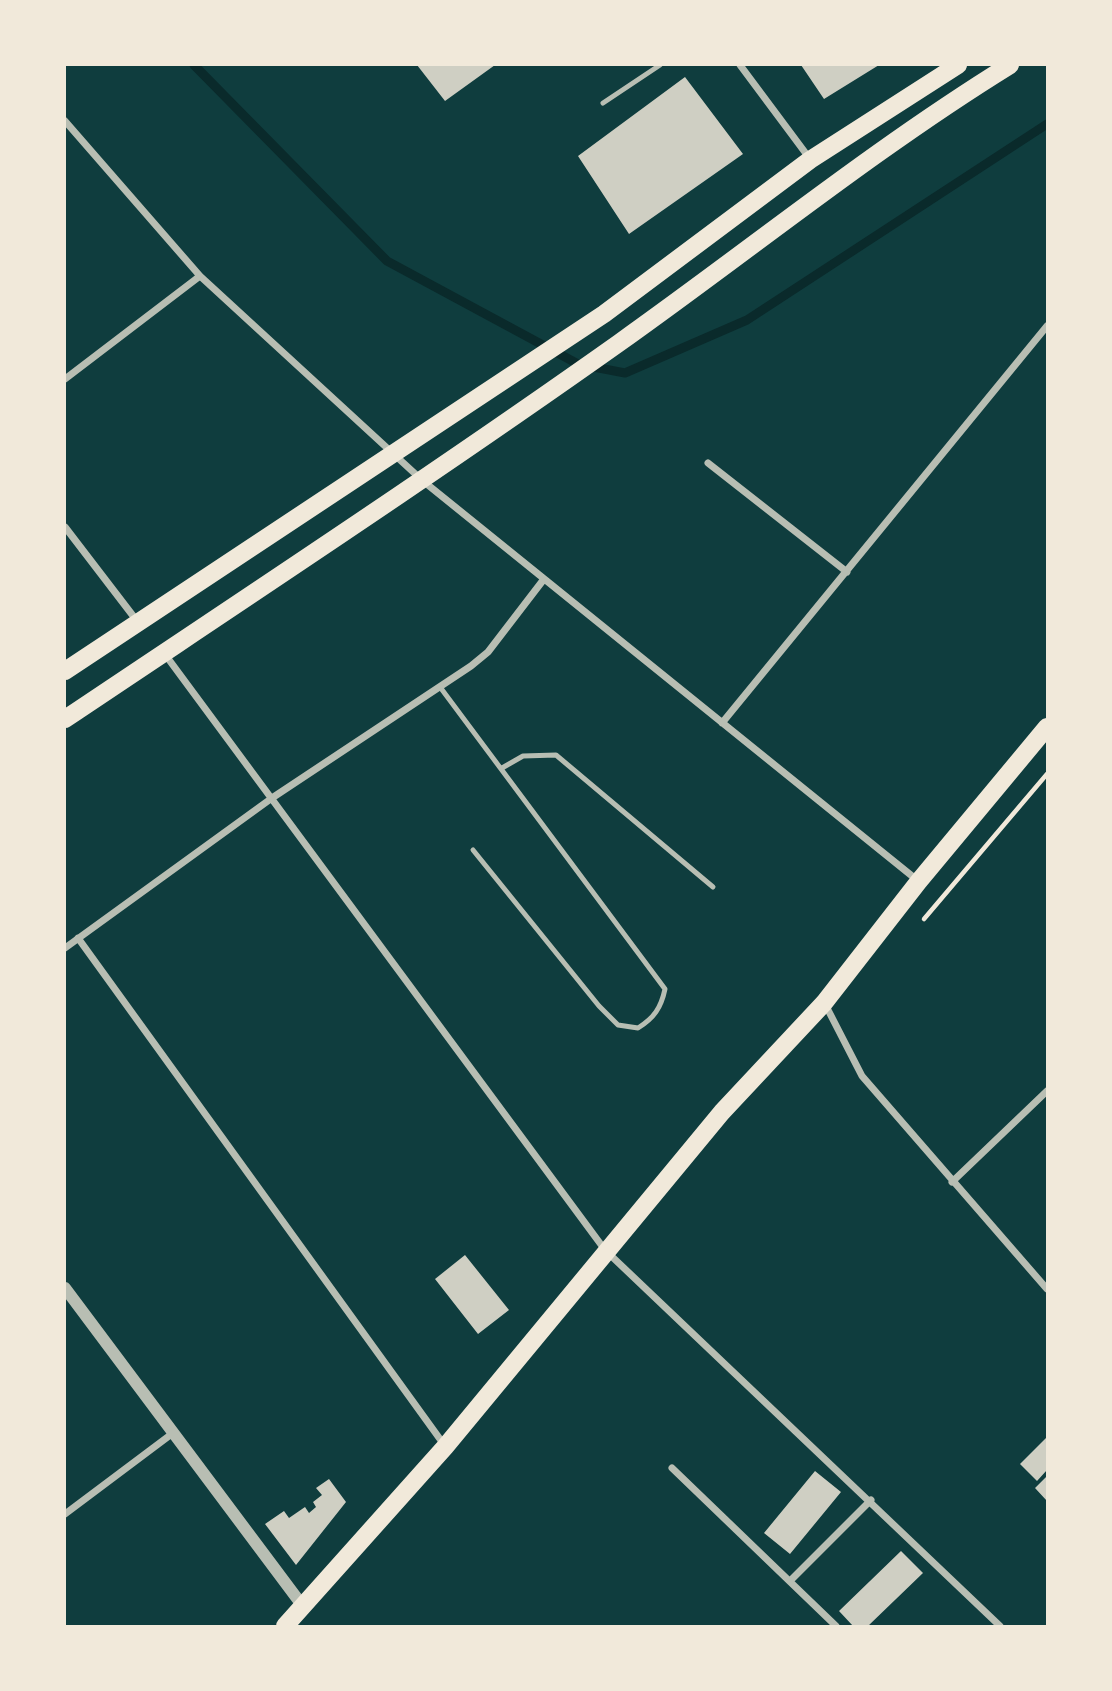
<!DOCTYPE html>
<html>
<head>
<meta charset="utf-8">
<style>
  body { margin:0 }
  #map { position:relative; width:1112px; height:1691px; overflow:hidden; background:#0f3d3e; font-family:Figtree,sans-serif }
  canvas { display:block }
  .frame { position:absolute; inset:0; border:66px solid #f1e9da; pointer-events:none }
</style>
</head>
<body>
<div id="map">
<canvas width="1112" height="1691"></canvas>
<div class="frame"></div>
</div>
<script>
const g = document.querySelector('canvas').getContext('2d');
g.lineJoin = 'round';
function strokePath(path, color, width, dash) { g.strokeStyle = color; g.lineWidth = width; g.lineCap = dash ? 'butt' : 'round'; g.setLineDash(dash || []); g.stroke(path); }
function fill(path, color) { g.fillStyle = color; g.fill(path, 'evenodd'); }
strokePath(new Path2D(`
  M194,65L387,261L578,364L625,373L747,320L1047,124`), '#0a2a2b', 9);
fill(new Path2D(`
  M417,65H495L445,101Z
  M801,65H879L824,99Z
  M685,77L743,154L629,234L578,156Z
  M465,1255L509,1310L478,1334L435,1279Z
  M1047,1437V1470L1037,1481L1020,1464Z
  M815,1471L841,1492L790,1554L764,1533Z
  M1047,1476V1501L1035,1488Z
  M329,1479L346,1502L296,1565L265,1524L284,1511L289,1518L305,1507L309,1513L316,1507L313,1502L322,1495L316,1488Z
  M901,1551L923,1573L868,1626H853L839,1611Z`), '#cfcfc3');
strokePath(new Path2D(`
  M924,919L1047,774`), '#f1e9da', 4.5);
strokePath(new Path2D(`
  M603,103L660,65
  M440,687L665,989C661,1008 654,1018 638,1028L618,1025L599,1006L473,850
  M502,768L523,756L556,755L713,887`), '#b8beb3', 5);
strokePath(new Path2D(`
  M740,65L810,159
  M65,121L200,276L423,481L917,880
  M65,379L200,276
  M708,463L847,572
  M65,527L137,621
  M164,653L605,1250L1000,1626
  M722,723L1047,326
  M78,938L445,1446
  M65,948L272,798L471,666L488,652L544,579
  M825,1004L862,1076L1047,1289
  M952,1182L1047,1091
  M672,1468L836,1626
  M65,1514L173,1433
  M790,1581L871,1500`), '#b8beb3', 7);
strokePath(new Path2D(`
  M65,1288L302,1605`), '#b8beb3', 12);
strokePath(new Path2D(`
  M65,671L604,314L810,160L958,65
  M65,719C250,595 437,472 619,343C750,250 874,149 1010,65
  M285,1626L445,1447L722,1112L824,1003L919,881L1047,727`), '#f1e9da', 18);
</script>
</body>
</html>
